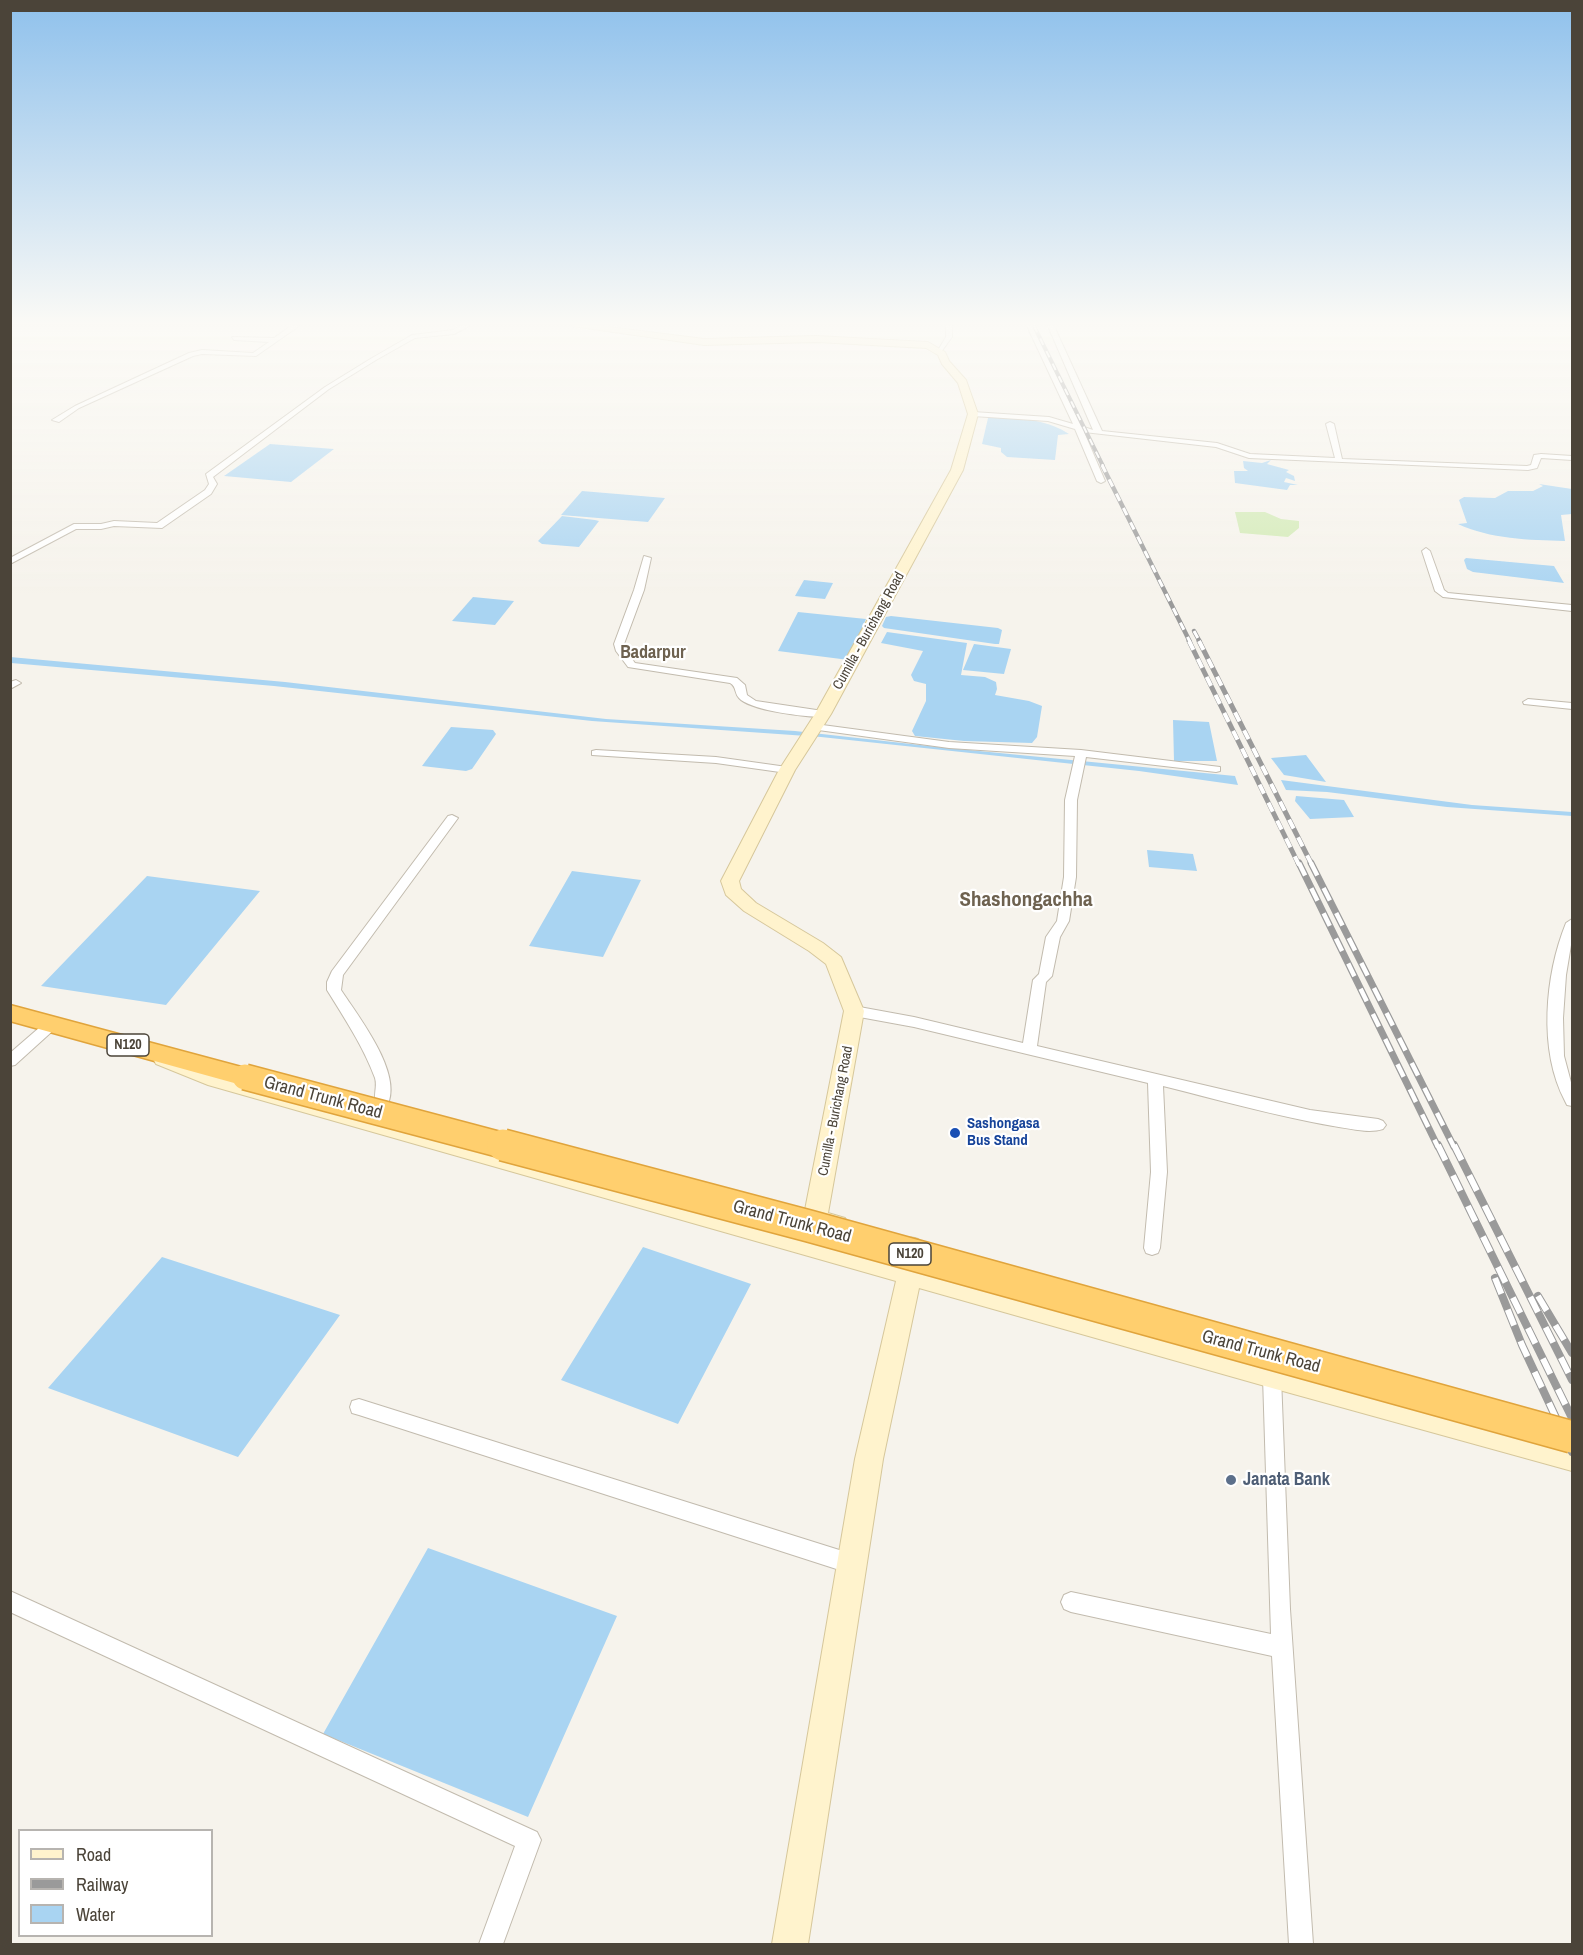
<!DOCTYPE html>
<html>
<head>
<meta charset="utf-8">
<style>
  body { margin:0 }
  #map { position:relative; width:1583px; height:1955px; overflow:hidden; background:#f6f3ec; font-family:"Archivo Narrow",sans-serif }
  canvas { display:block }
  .frame { position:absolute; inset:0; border:12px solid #4b4439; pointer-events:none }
  .legend { position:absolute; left:18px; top:1829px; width:195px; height:108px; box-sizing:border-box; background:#fff; border:2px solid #b7b4b0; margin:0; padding:8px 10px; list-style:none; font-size:18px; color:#4b4439 }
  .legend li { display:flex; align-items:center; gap:12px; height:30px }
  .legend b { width:30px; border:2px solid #b7b4b0 }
</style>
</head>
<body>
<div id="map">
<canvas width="1583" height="1955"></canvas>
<div class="frame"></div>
<ul class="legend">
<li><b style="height:8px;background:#fff3cd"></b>Road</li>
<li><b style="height:8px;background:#9a9a9a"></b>Railway</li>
<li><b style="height:16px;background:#a9d4f2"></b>Water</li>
</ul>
</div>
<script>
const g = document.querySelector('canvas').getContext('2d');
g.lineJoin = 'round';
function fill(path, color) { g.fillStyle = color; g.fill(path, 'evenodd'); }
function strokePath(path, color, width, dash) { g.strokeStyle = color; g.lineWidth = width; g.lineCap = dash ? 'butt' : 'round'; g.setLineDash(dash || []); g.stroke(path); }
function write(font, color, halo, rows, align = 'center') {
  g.font = font + ' "Archivo Narrow",sans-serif'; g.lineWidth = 4.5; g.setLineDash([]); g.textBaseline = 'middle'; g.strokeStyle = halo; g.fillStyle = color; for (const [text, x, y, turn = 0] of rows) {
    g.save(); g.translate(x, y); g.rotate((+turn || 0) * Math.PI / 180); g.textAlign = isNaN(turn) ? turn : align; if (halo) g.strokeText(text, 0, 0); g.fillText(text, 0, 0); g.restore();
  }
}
fill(new Path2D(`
  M1235,512H1265L1281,519L1299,521V528L1288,537L1240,533Z`), '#d2eab5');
fill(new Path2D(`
  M988,418C1015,417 1047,419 1069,434L1058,435L1055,460L1007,457L1001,452V448L982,444Z
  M270,444L334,449L291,482L224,476Z
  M1271,460L1267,464L1289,470L1286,472L1294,476L1295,481L1286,478L1284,482L1298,485H1290L1287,490L1235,483L1234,471H1248L1244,468L1243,461L1262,463Z
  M1539,484L1572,489V514L1561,515L1565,541C1529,540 1490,539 1458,524L1467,523L1459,500L1464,497L1495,498L1508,491H1533L1543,486Z
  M582,491L665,498L648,522L561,515Z
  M562,516L595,520L599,521L579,547L542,544L538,541Z
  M1466,558L1554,566L1564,583L1473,572L1467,569L1464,560Z
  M804,580L833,583L825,599L795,596Z
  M473,597L514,601L495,625L452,621Z
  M798,612L866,619L849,660L778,651Z
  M891,616L998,628L1002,630L999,644H995L884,628L882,626L886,617Z
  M887,632L967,643L961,675L985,677L996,682L997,689L995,695L1029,701L1042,706L1037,737L1032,743L964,741L915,736L912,731L926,701V684L914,681L911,675L923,651L881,643Z
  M974,644L1011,649L1004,674L963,670Z
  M10,657L285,682L606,719L795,731L938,747L1235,776L1238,785L1139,771L821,737L592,721L274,686L11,663Z
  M1173,720L1209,722L1217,761H1174Z
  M451,727L493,730L496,734L472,769L466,771L422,766Z
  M1306,755L1326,782L1284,775L1271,758Z
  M1281,780L1472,805L1572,812V816L1447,807L1327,792L1286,790Z
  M1296,796L1344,800L1354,817L1310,819L1295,801Z
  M1147,850L1193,854L1197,871L1149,867Z
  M572,871L641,880L603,957L529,946Z
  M147,876L260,891L166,1005L41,986Z
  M643,1247L751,1284L678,1424L561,1380Z
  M162,1257L340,1315L238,1457L48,1388Z
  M428,1548L617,1616L528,1817L323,1734Z`), '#a9d4f2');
const street = new Path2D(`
  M291,326H299L256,356L202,354L193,356L79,408L59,422L52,420L75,406L189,353L202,350L253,353L269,342L234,340L232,337L274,338Z
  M460,326H469L454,334L415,338L376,360L329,389L213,477L217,484L211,494L162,528L114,526L101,529H76L10,564V558L74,524H101L114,521L157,523L205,490L209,484L206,474L325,387L372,358L412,335L453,330Z
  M946,326H952V337L941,352H937L946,337Z
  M1027,326H1033L1081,426L1093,430L1048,326H1054L1102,431L1217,443L1250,454L1335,458L1326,424L1330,422L1334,424L1342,459L1527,466L1531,465L1534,455L1541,454L1572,456V460L1541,458L1537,468L1528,470L1249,458L1216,447L1084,432L1105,481L1101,483L1097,481L1075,429L1048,421L973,416L969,414L973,412L1049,417L1073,424Z
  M1426,548L1430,551L1444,590L1448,593L1572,605V611L1443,597L1435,591L1422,551Z
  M644,556L651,558L644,590L624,644L626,651L635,663L737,678L745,685L747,695L756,701L823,711L827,712V716C811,719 749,710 739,698C734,693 737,687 730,683L628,667L616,651L614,644L634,590Z
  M16,680L21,683L10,689V682Z
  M1528,699L1572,703V709L1524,704L1523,702Z
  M815,724L949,742L1081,750L1220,767V771L1216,772L1086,757L1077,800L1076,877L1069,921L1060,937L1052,976L1046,982L1037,1046L1310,1110L1378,1119L1383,1121L1386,1125L1383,1129C1368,1134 1348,1128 1333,1126C1276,1116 1219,1100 1163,1086L1167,1172L1160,1248L1158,1253L1152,1255L1146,1253L1144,1248L1151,1172L1148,1083L914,1027L854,1016L847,1011L854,1006L914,1017L1023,1043L1033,980L1039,974L1046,937L1057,921L1064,877L1065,800L1075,756L949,748L811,729V725Z
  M596,750L716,757L787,767L793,770L787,773L716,763L592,755V751Z
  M452,815L458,818L343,975L341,990C358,1016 404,1074 387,1106H377C372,1097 378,1087 375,1078C363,1046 345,1019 327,990V982L332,971L448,816Z
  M1572,919V939L1566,975L1563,1018L1564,1056L1572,1086V1106L1567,1105L1565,1101C1538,1050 1545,975 1566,923Z
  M52,1019L57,1021L59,1024L57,1027L15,1065L10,1066V1053L47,1021Z
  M1272,1369L1278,1371L1281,1377L1290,1609L1313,1944H1289L1272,1656L1071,1612L1064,1609L1061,1602L1064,1595L1071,1592L1271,1634L1263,1377L1266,1371Z
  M359,1399L852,1554L859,1557L862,1564L859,1571L852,1574L359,1415L352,1413L350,1407L352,1401Z
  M10,1591L537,1832L541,1840L503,1944H479L515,1846L10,1612Z`);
const secondary = new Path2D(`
  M572,326H601L704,339L816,336L928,342L945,352L949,361L966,380L978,414L963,470L831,714L795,770L739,881L741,889L756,903L823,943L841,957L864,1011L828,1213L845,1218L849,1225L845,1232L837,1234L812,1227L804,1215L844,1011L826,964L809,951L744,911L726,895L721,881L779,770L815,714L951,470L968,414L958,383L942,364L938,355L926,348L816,342L704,345Z
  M163,1052L221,1074L900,1262L903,1253L899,1246L903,1239C916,1235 921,1239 927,1251L923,1269L1572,1445V1471L1272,1388L919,1288L883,1459L808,1944H772L855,1459L896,1281L208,1085L156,1064L153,1059L156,1054Z`);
const highway = new Path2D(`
  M10,1005L245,1068L254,1070L258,1077L254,1084L245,1086L10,1021Z`);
strokePath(street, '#c2bbae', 2);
strokePath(secondary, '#d6c79b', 2);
strokePath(highway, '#e0a43c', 3);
fill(street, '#fff');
fill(secondary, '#fff3cd');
fill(highway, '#ffcf6e');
const railFar4 = new Path2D(`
  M1034,326L1103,466`);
const railFar3 = new Path2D(`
  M1102,465L1190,642
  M1194,631L1200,642`);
const railFar2 = new Path2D(`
  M1189,641L1299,865
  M1199,641L1312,865`);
const railFar1 = new Path2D(`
  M1299,863L1438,1147
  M1311,863L1454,1147`);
const rail = new Path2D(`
  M1438,1145L1572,1418
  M1454,1145L1572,1380
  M1495,1278L1522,1345L1572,1452
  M1538,1296L1572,1353`);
strokePath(railFar4, '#9a9a9a', 4);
strokePath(railFar3, '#9a9a9a', 4.5);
strokePath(railFar2, '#9a9a9a', 5);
strokePath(railFar1, '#9a9a9a', 7);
strokePath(rail, '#9a9a9a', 8);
strokePath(railFar4, '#fff', 2, [7]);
strokePath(railFar3, '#fff', 3, [8]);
strokePath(railFar2, '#fff', 4, [10]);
strokePath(railFar1, '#fff', 4.5, [14]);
strokePath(rail, '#fff', 6, [17]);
const highwayBridgeFar1 = new Path2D(`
  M245,1077L509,1147`);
const highwayBridge = new Path2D(`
  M503,1145L809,1226L1572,1437`);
strokePath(highwayBridgeFar1, '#e0a43c', 28, []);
strokePath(highwayBridge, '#e0a43c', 34, []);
strokePath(highwayBridgeFar1, '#ffcf6e', 25);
strokePath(highwayBridge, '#ffcf6e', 31);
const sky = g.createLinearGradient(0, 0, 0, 600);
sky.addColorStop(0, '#8fc1ec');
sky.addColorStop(0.54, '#fbfaf6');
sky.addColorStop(1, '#fbfaf600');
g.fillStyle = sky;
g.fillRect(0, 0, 1583, 600);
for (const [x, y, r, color] of [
  [955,1133,6,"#1a4fb4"],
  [1231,1480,6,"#5c6f8a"]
]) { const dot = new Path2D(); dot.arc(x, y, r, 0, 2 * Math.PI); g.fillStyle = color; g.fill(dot); strokePath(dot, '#fff', 2); }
write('14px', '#4b4439', '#fff', [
  ["Cumilla - Burichang Road",869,631,-61],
  ["Cumilla - Burichang Road",836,1111,-79]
]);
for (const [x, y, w] of [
  [128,1045,42],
  [910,1254,42]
]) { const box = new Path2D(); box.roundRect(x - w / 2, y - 11, w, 22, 4.5); g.fillStyle = '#fff'; g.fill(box); strokePath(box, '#4b4439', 1.5); }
write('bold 14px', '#4b4439', null, [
  ["N120",128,1045],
  ["N120",910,1254]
]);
write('bold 15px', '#164399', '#fff', [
  ["Sashongasa",967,1124],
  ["Bus Stand",967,1141]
], 'left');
write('bold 18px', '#6e6250', '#fff', [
  ["Badarpur",653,653]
]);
write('18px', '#4b4439', '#fff', [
  ["Grand Trunk Road",323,1098,15],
  ["Grand Trunk Road",792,1222,15],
  ["Grand Trunk Road",1261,1352,15]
]);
write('bold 18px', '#4e5e75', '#fff', [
  ["Janata Bank",1243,1480]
], 'left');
write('bold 21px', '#6e6250', '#fff', [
  ["Shashongachha",1026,900]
]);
</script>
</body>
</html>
